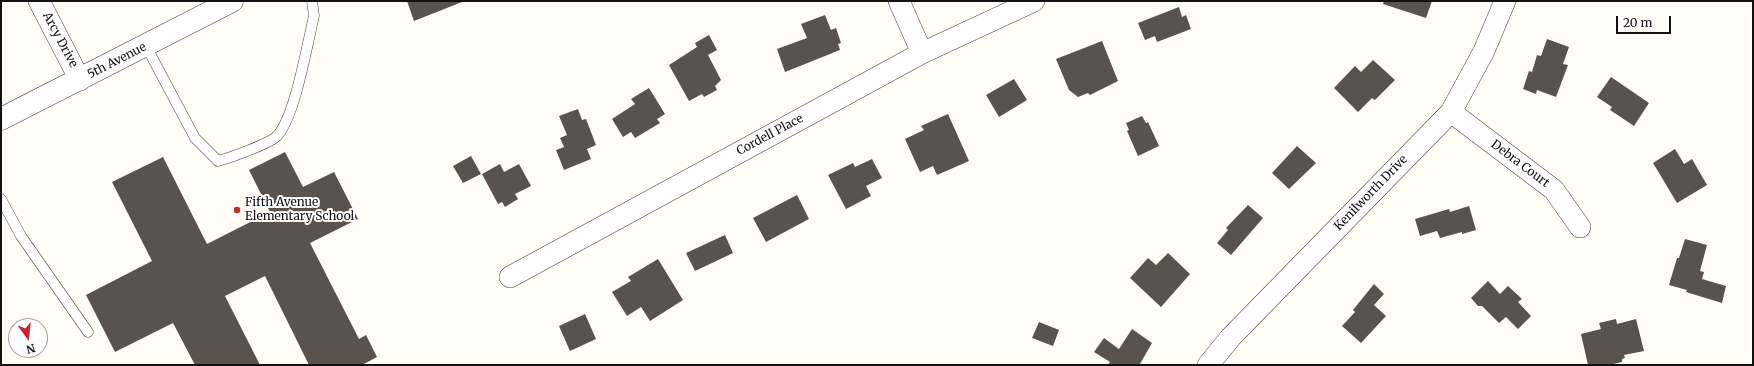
<!DOCTYPE html>
<html>
<head>
<meta charset="utf-8">
<style>
  body { margin:0 }
  #map { position:relative; width:1754px; height:366px; overflow:hidden; background:#fffdf5; font-family:Merriweather,serif }
  canvas { display:block }
  .frame { position:absolute; inset:0; border:2px solid #111; pointer-events:none }
  .north { position:absolute; left:8px; top:318px; width:40px; height:40px; box-sizing:border-box; background:#fff; border:1px solid #a0a0a0; border-radius:50%; rotate:165deg; font-size:11px; font-weight:700; line-height:16px; text-align:center; color:#111 }
  .north::after { content:''; display:block; margin:auto; width:14px; height:18px; background:#c4262e; clip-path:polygon(50% 0,100% 100%,50% 72%,0 100%) }
  .scale { position:absolute; left:1616px; top:16px; width:55px; height:18px; box-sizing:border-box; border:2px solid #111; border-top:0; padding-left:5px; font-size:12px; line-height:14px; white-space:nowrap; color:#111; -webkit-text-stroke:3px #fff; paint-order:stroke }
</style>
</head>
<body>
<div id="map">
<canvas width="1754" height="366"></canvas>
<div class="frame"></div>
<div class="north">N</div>
<div class="scale">20 m</div>
</div>
<script>
const g = document.querySelector('canvas').getContext('2d');
g.lineJoin = 'round';
function fill(path, color) { g.fillStyle = color; g.fill(path, 'evenodd'); }
function strokePath(path, color, width, dash) { g.strokeStyle = color; g.lineWidth = width; g.lineCap = dash ? 'butt' : 'round'; g.setLineDash(dash || []); g.stroke(path); }
function write(font, color, halo, rows, align = 'center') {
  g.font = font + ' Merriweather,serif'; g.lineWidth = 4; g.setLineDash([]); g.textBaseline = 'middle'; g.strokeStyle = halo; g.fillStyle = color; for (const [text, x, y, turn = 0] of rows) {
    g.save(); g.translate(x, y); g.rotate((+turn || 0) * Math.PI / 180); g.textAlign = isNaN(turn) ? turn : align; if (halo) g.strokeText(text, 0, 0); g.fillText(text, 0, 0); g.restore();
  }
}
fill(new Path2D(`
  M407,1H462V2L414,21Z
  M1384,1H1432L1426,18L1383,4Z
  M1179,7L1182,17L1186,15L1191,29L1157,42L1155,36L1145,40L1138,23Z
  M825,15L831,30L836,28L841,43L838,44L840,50L785,72L777,49L807,38L801,24Z
  M709,35L717,50L708,55L721,80L715,86L717,90L704,97L702,94L689,101L669,65L697,47L695,43Z
  M1547,39L1569,47L1563,64L1568,65L1556,97L1537,90L1536,94L1523,89L1529,71L1532,72L1537,55L1541,56Z
  M1102,41L1118,81L1090,95L1088,93L1078,97L1069,90L1056,59Z
  M1373,60L1395,80L1375,100L1372,98L1358,112L1334,88L1355,66L1361,72Z
  M1611,77L1649,103L1634,126L1610,110L1612,107L1597,97Z
  M1014,79L1027,100L999,117L986,95Z
  M649,88L665,114L657,119L660,123L635,138L631,132L623,137L612,119L635,104L631,99Z
  M578,109L582,120L586,119L596,145L587,149L591,159L564,170L556,150L564,147L560,138L567,135L559,116Z
  M948,114L969,161L937,175L933,166L920,172L905,139L924,130L921,126Z
  M1142,116L1146,123L1148,122L1159,146L1138,156L1127,131L1129,130L1126,123Z
  M1297,146L1316,163L1289,189L1272,173Z
  M1675,149L1684,164L1692,159L1707,185L1677,203L1653,163Z
  M285,152L303,187L334,172L358,219L310,243L359,339L366,335L377,357L362,365H309L265,276L225,296L260,365H195L173,323L115,352L86,295L152,261L112,182L163,157L207,244L270,212L249,170Z
  M471,156L481,174L463,183L453,166Z
  M872,159L882,178L866,186L871,196L846,209L828,175L853,163L855,167Z
  M500,164L504,172L519,164L531,186L515,194L518,199L505,207L502,202L498,204L482,174Z
  M797,195L809,219L766,242L753,218Z
  M1248,205L1263,218L1231,255L1217,243L1228,230L1226,228Z
  M1469,206L1476,230L1462,234V232L1440,238L1437,231L1420,236L1415,219L1449,209L1450,212Z
  M725,235L733,253L695,271L686,253Z
  M1685,239L1707,245L1700,271L1704,272L1702,279L1726,286L1722,303L1686,292L1687,290L1669,285L1677,258H1679Z
  M1168,253L1190,274L1161,307L1130,278L1148,258L1156,265Z
  M658,259L683,300L650,321L641,307L627,316L612,292L631,281L628,277Z
  M1488,281L1500,294L1508,286L1522,299L1518,302L1531,316L1518,329L1506,317L1499,323L1482,306H1478L1471,298Z
  M1374,284L1384,294L1374,305L1386,316L1361,343L1342,326L1355,312L1353,310Z
  M585,314L596,339L570,351L559,326Z
  M1616,319L1617,324L1636,319L1644,351L1624,355L1625,358L1622,359V362L1609,365H1588L1581,334L1601,329L1599,323Z
  M1039,322L1059,330L1053,346L1032,338Z
  M1132,329L1152,343L1140,364L1142,365H1108L1110,362L1094,352L1104,338L1119,349Z`), '#5a524d');
const service = new Path2D(`
  M146,46L195,138L218,161C229,158 269,144 277,136C295,117 307,45 314,16L312,1
  M1,199L21,236L88,332`);
const minor = new Path2D(`
  M39,1L80,80
  M899,1L922,53
  M1451,112L1554,190L1580,227
  M510,277L922,53L1034,1
  M1208,365L1231,337L1451,112L1484,51L1505,1`);
const tertiary = new Path2D(`
  M1,119L232,1`);
strokePath(service, '#444', 11);
strokePath(minor, '#444', 22);
strokePath(tertiary, '#444', 23);
strokePath(service, '#fff', 10);
strokePath(minor, '#fff', 21);
strokePath(tertiary, '#fff', 22);
for (const [x, y, r, color] of [
  [237,210,4,"#c4262e"]
]) { const dot = new Path2D(); dot.arc(x, y, r, 0, 2 * Math.PI); g.fillStyle = color; g.fill(dot); strokePath(dot, '#fff', 1.5); }
write('12px', '#111', '#fff', [
  ["Arcy Drive",60,40,62],
  ["5th Avenue",117,61,-27],
  ["Cordell Place",770,135,-28],
  ["Debra Court",1520,164,37],
  ["Kenilworth Drive",1371,193,-46]
]);
write('12px', '#111', '#fff', [
  ["Fifth Avenue",245,203],
  ["Elementary School",245,217]
], 'left');
</script>
</body>
</html>
